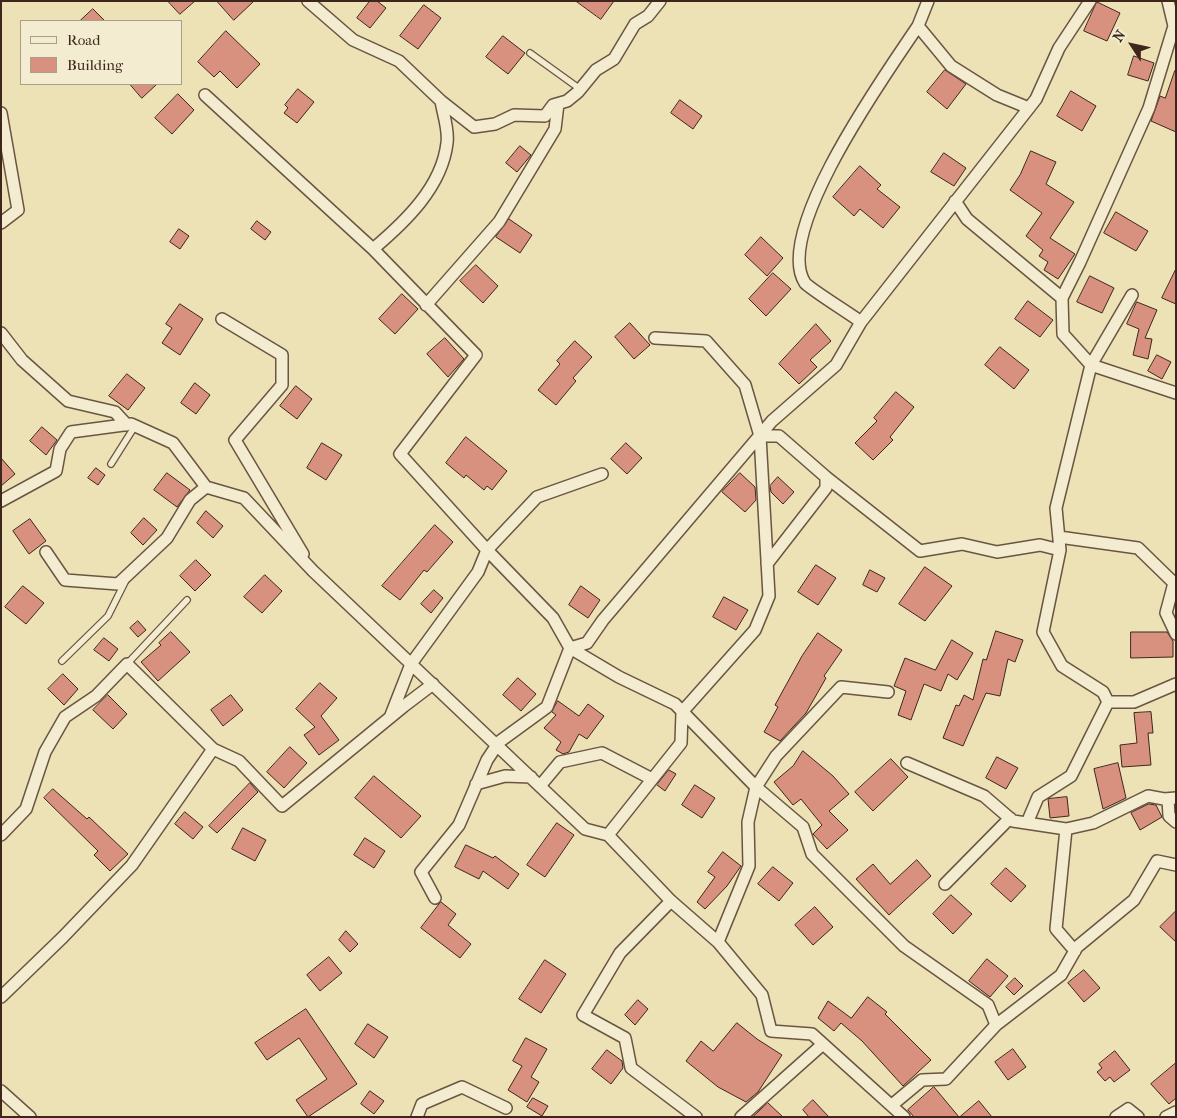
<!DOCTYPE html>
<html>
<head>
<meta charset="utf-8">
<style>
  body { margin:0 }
  #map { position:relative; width:1177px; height:1118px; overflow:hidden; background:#ede1b6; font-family:"IM FELL French Canon",serif }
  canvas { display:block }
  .frame { position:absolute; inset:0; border:2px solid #3f261c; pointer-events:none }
  .legend { position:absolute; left:20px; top:20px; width:162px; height:65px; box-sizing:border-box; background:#f3ecd0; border:1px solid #ab9d88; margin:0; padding:6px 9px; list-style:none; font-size:15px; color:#3f261c }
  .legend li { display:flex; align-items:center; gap:10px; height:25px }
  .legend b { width:25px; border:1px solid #ab9d88 }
  .north { position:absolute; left:1107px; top:20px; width:50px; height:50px; -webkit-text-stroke:4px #f3ecd0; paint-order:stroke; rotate:305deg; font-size:14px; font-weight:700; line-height:20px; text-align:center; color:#3f261c }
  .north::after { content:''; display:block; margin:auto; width:18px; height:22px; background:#3f261c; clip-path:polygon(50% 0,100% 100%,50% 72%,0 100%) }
</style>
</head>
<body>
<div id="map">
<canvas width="1177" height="1118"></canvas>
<div class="frame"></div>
<ul class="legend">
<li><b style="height:6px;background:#f3ecd0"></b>Road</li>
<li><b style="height:14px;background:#d8917f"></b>Building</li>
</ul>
<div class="north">N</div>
</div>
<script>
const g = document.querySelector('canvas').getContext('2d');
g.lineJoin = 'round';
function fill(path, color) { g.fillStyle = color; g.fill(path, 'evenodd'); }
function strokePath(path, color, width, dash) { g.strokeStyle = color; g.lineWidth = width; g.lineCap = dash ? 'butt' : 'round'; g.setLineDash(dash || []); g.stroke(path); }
const building = new Path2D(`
  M168,1H195L180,14Z
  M217,1H254L234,20Z
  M370,1H377L386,8L370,28L357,18Z
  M576,1H614L601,19Z
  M1097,2L1120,13L1107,41L1084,31Z
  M424,5L441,18L418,49L400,36Z
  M93,9L105,21H80Z
  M226,31L260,64L237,88L220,71L214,77L198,62Z
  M503,36L525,53L508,74L486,57Z
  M1134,56L1154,63L1148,81L1128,75Z
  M945,70L966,84L947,109L927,92Z
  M1175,71L1176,72V132L1151,121L1160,96L1165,98Z
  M130,84H157L142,98Z
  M298,89L314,102L297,123L284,113L288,108L285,105Z
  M1071,91L1096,106L1082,131L1057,116Z
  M178,94L194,110L172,134L155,118Z
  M680,100L702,116L693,129L671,113Z
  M520,146L531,155L517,172L506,163Z
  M1031,151L1056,162L1046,184L1074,202L1050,238L1075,254L1058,279L1044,270L1048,262L1039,256L1043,250L1026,236L1042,213L1010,190L1020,175Z
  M944,153L966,168L954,186L931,172Z
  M860,166L881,185L877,189L900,207L883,228L860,209L854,216L833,197Z
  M1116,212L1148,231L1136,251L1104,233Z
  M509,219L532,235L520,253L496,237Z
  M257,221L271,232L265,240L251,229Z
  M179,229L189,236L180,249L170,242Z
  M761,237L783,258L767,276L745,255Z
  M476,265L498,286L483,303L460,281Z
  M1176,269V304L1162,298Z
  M773,273L791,289L766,316L749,299Z
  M1090,276L1114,288L1102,313L1077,302Z
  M402,294L418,309L395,334L379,319Z
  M1028,301L1053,320L1040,337L1015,319Z
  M1137,302L1157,310L1145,338L1152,339L1148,359L1133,355L1139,329L1127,324Z
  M180,304L203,319L180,355L162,343L172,328L166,324Z
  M630,323L650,345L634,359L615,337Z
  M816,324L831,341L810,360L817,367L799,384L779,364Z
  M445,338L464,359L448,377L427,354Z
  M575,341L592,357L573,378L576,381L556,405L538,390L560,364L557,361Z
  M1000,347L1029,370L1014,389L985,365Z
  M1157,355L1171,362L1162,379L1148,371Z
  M127,374L145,388L128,410L109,396Z
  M195,383L210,395L196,414L181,403Z
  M296,386L312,399L297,419L280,406Z
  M896,392L914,407L890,437L893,440L873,460L855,443L877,421L874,418Z
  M42,427L57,440L46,455L30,441Z
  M466,437L507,471L492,490L487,486L484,490L466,475L464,478L446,463Z
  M322,443L342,455L326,480L307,468Z
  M626,443L642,458L627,474L611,459Z
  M1,458L15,474L1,486Z
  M96,468L105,475L98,485L88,478Z
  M167,473L190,490L177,507L154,490Z
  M740,473L755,487L756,500L745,512L722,492Z
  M778,477L794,492L783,504L771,492L770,486Z
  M206,511L223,526L213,538L197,523Z
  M144,518L157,530L143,545L131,533Z
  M30,519L46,541L29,554L13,531Z
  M435,525L453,542L427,572L424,570L400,600L382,586Z
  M196,560L211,575L195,591L180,576Z
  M816,565L836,578L818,605L798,592Z
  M925,567L952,586L925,621L899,604Z
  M870,570L885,578L877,592L863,585Z
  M265,575L282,591L262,613L244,597Z
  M23,586L44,603L26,624L5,607Z
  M581,586L600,600L588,618L569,605Z
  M434,590L443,598L431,613L421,604Z
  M724,597L748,610L736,630L713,617Z
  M138,621L146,630L138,637L130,628Z
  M996,631L1023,640L1015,662L1008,659L1000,696L986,693L963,746L943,738L956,705L959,706L964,695L973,700L983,659L986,660Z
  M171,632L190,652L158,681L141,662L161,645L159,643Z
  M1131,632H1167L1173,641V657L1131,658Z
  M818,633L842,650L824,676L826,678L806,713L780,741L764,732L778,707L775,705L802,656Z
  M104,638L118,649L109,661L94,650Z
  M952,640L973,653L957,680L948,674L941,691L924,684L911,720L898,715L906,691L894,686L905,658L935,670Z
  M63,674L78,689L64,705L48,689Z
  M518,678L536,694L521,711L503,695Z
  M320,683L337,698L321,716L339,740L319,755L304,735L315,727L296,709Z
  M108,695L127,714L113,729L93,710Z
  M231,695L243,710L223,726L211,710Z
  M558,701L579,716L588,704L604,716L587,739L579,734L569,752L563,754L556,750L561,742L544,728L556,715L552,712Z
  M1151,712L1153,733H1148L1151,765L1122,767L1120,745L1137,743L1134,713Z
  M290,747L307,763L284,788L267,772Z
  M803,751L833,776L849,794L829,811L848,830L827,849L813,834L822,825L801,799L793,805L774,782L793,766Z
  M997,757L1018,768L1006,789L986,778Z
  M891,759L908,777L873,811L855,792Z
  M1118,763L1126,798L1103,809L1094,769Z
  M669,770L676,774L665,791L657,785Z
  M374,776L421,816L401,838L355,798Z
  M250,783L258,792L217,833L209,826Z
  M695,785L715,798L702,818L682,805Z
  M53,789L87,819L89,817L128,854L110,871L94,855L98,851L44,798Z
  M1067,797L1069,816L1050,818L1048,799Z
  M1149,804L1156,805L1162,817L1140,830L1131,813Z
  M185,812L203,827L193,839L175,824Z
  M557,823L574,835L545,877L527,865Z
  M243,828L266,840L255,861L232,849Z
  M365,838L385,851L374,868L354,855Z
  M466,845L493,858L495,856L519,874L508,889L483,871L479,879L455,867Z
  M723,852L741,866L727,886L705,909L697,902L715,877L708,872Z
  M917,860L931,876L889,915L856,879L873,864L890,884Z
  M773,867L793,883L779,901L758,884Z
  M1006,868L1026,886L1011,902L991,884Z
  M951,895L972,914L953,934L933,914Z
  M441,902L456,914L448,925L471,944L460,958L421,928Z
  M815,907L833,927L813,945L795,925Z
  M1176,911V942L1160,927Z
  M346,931L358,944L350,952L339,940Z
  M329,957L342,973L320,991L307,975Z
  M987,959L1008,976L990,997L969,981Z
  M545,960L566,974L541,1013L519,999Z
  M1084,970L1100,988L1084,1002L1068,983Z
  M1015,978L1023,986L1014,995L1006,987Z
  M868,997L887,1012L885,1014L931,1060L903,1086L862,1041L841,1023L834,1031L818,1018L828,1001L851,1018Z
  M638,1000L648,1009L635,1025L625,1015Z
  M306,1009L357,1084L308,1117L296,1100L327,1079L299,1038L267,1060L255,1043Z
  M737,1023L757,1039L782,1055L758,1092L746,1102L718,1087L686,1061L701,1041L713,1051Z
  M368,1024L388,1037L374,1058L355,1044Z
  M526,1038L547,1049L531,1077L539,1082L527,1102L508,1090L522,1066L513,1061Z
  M1013,1049L1026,1067L1008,1080L995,1062Z
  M607,1050L622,1061L623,1068L611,1084L592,1069Z
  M1115,1051L1130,1070L1114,1082L1110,1077L1105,1081L1097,1072L1102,1068L1099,1064Z
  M1176,1063V1098L1169,1104L1151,1084Z
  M934,1087L959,1117H914L908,1110Z
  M370,1091L384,1101L374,1114L361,1104Z
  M533,1098L548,1106L542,1116L527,1107Z
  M813,1100L829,1117H809L803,1110Z
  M979,1101L992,1117H960Z
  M768,1103L783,1117H753Z`);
fill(building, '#d8917f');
strokePath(building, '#3f261c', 1);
const lane = new Path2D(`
  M530,53L580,89
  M111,464L135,426
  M62,661L108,616L125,582
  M127,664L187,600`);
const street = new Path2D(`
  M308,1L353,40L399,61L441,101L474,127L495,124L514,115L545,116L553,105L567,101L578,92L596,70L614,59L635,24L648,16L660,1
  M928,1L918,26L951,66L997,95L1029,108
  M1168,1L1174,26L1149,108L1080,262L1062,298L1063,334L1091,365L1176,393
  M205,95L373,249L476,355L400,454L487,550L553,618L570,648L619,677L675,704L756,787L803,827L812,854L904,946L988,1005L996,1025
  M1,113L18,210L1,223
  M955,201L967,219L1062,298
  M373,249C405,222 442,187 447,143C449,130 443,114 441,101
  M426,305L499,222L555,129L558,104
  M222,319L282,355V385L235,440L303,554
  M861,322C852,315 810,289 805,283C772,232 888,71 918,26
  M1,333L22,360L68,401L115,412L127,425
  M760,436H779L826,477L920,551L962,544L997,552L1040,545L1060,550
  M1,501L56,471L60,449L71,432L131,424L173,443L206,487L244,498L313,571L585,829L608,835L671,901L718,942L762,995L771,1031L812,1034L904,1117
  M1059,537L1138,548L1174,583L1166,613L1176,634
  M46,552L65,580L118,584L167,538L190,500L206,487
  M767,564L826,488V477
  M1108,702L1103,692L1062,666L1043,632L1060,550L1056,508L1091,365L1132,295
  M391,715L411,664L478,572L487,550L537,497L602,474
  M907,763L984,796L1013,821L1066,829L1093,823L1148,796L1164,799L1176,798
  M476,784L505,776L531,777
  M540,786L560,762L602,753L652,779
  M1168,799L1169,816L1176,822
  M1027,823L1038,797L1071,776L1108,702H1134L1176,684
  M1066,829L1056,929L1075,951
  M1,835L26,809L45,752L65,717L96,696L127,664L213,749L239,761L282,806L404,706L433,684
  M608,835L681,743L682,712L755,630L769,596L760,436L745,385L706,341L655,338
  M945,884L1010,818
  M435,898L421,872L459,825L487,760L499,742L547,707L570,648L587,643L603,620L772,421L836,365L861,322L1036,99L1059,48L1090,1
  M671,901L620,953L583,1015L625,1038L631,1068L696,1117
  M718,942L749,866L748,822L756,787L776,756L841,687L888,692
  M1,997L63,937L132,865L213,749
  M1,1091L30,1117
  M892,1105L922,1080L946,1079L996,1025L1061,975L1077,947L1134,900L1157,861L1176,865
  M417,1117L422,1104L462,1087L506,1108
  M741,1117L823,1044
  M1116,1117L1128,1109L1138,1117
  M1166,1117L1176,1112`);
strokePath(lane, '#6a5542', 8);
strokePath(street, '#6a5542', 14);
strokePath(lane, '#f3ecd0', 5.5);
strokePath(street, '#f3ecd0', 11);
</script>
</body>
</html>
